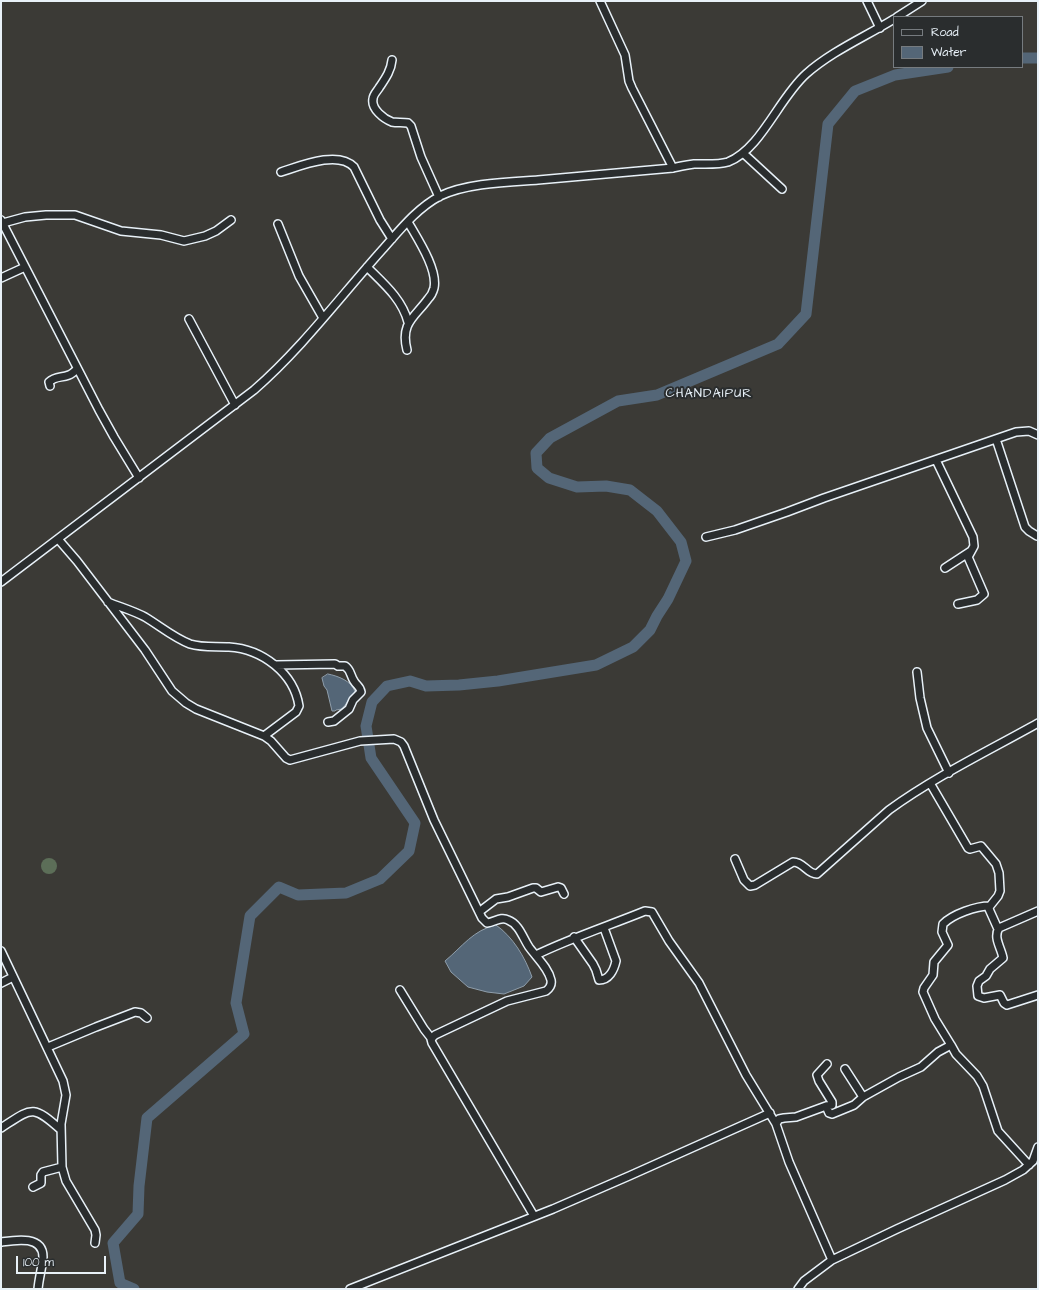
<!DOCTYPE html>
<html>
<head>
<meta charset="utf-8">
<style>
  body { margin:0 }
  #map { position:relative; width:1039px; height:1290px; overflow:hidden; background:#3b3a36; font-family:"Architects Daughter",sans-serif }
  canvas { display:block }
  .frame { position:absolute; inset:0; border:2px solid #e8f1f8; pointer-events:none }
  .legend { position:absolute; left:893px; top:16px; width:130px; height:52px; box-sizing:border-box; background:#2a2d2e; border:1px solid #767b7f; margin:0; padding:5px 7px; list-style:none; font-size:12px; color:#e8f1f8 }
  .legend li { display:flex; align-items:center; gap:8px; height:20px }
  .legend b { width:20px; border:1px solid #767b7f }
  .scale { position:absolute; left:16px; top:1256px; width:90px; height:18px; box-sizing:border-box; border:2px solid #e8f1f8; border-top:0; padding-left:5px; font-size:12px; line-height:14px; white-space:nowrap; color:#e8f1f8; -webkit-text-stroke:3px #2a2d2e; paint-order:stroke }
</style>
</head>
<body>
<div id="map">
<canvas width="1039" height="1290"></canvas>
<div class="frame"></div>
<ul class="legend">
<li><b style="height:5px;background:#2a2d2e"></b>Road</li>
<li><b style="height:11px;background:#546677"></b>Water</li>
</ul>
<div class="scale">100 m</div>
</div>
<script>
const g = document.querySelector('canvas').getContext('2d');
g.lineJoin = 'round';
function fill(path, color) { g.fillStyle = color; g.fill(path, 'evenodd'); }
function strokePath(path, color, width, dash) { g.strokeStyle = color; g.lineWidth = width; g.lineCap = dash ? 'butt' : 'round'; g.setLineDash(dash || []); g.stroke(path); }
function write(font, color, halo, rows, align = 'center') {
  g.font = font + ' "Architects Daughter",sans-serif'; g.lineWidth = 4; g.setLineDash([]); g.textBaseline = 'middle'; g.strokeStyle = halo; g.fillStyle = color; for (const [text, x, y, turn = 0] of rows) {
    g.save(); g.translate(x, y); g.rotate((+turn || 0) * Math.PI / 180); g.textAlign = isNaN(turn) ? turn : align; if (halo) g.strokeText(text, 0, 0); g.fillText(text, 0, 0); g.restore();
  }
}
fill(new Path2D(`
  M41 866a8 8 0 1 1 16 0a8 8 0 1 1-16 0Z`), '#5c6e58');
const water = new Path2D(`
  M328,674C338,676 352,681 355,692L342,709L336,710L335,711H332L327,690L324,686L322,678Z
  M496,925C513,937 525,957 532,977L524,986L504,994L487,992L468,987L451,972L445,961C462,947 473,930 496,925Z`);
fill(water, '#546677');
strokePath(water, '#8f9eab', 1);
strokePath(new Path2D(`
  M1022,58H1038
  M134,1289L120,1283L113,1243L138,1214L139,1186L147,1118L244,1034L236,1003L250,916L279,887L298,895L346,893L380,879L409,851L415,823L371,758L366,726L372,702L387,686L410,681L426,686L459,685L498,681L596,665L633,647L650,630L657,616L668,599L686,561L681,542L657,511L630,490L606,486L577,487L549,478L537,468L536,453L550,438L618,401L657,395L778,344L806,314L828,124L855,91L895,75L948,67`), '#546677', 11);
const minor = new Path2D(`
  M600,1L625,55L629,81L632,88L673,168
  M867,1L880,28
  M897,17L922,1
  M392,60C391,71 385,79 379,88C377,91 373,95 373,99C371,109 384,119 392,122C397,123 403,122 408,123L411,126L421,157L439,197
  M743,153L782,189
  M281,172C300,166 338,150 354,167L380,220L392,239
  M1,220L99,410L114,437L139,478
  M3,223L25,217L46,215H75L121,231L161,235L184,241L205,236L216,231L231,220
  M278,224L299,276L323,318
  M367,267C384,284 402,299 408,322
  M1,278L25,267
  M189,319L235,405
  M407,350C400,323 415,317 428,299C431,296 433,292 434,288C438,269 417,238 408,222
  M50,386L49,382C55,376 61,378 69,375C72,374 75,371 77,369
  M996,439L1025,527L1029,531L1037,536
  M936,460L973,537L974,546L968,557L984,594L977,600L958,604
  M706,537L735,530L787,512L824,498L1016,432L1029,431L1038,435
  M58,539L77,561L145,650L172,691L186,703L196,709L264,736L271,741L286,758L290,760L360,741L394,739L401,742L404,746L434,820L482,918L487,923C495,922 501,916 508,920C519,924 523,938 529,947C536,957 548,967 551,980C552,985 550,988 546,991L507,1001L435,1035L431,1039L432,1043L534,1216
  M945,568L971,551
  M1,582L254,390C302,348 340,297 382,250C399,231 417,208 440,196C466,183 508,182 538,180C583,176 628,172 673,168C680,166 687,165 694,164C705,164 718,165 728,162C761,149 779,98 806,74C832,51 865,37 894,19
  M108,602C120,607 134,611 145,617C160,626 174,638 190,644C203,648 216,646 229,647C262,649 294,673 299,706L296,712L264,736
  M276,665L335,664L338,666H345C351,670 350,675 354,681C357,686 360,686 361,692L353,700L349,709L334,721L328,722
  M917,672L920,698L927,728L949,773
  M930,783L968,848L970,849L981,846L996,864L999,873L1000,891L998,896L990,906L989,909L998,929
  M735,859L744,880L750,886L755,885L793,862C804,862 807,874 817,874L889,810C936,776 988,751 1038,723
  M1038,911L999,928C993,938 1001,947 1003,958L990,969L986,976L979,981L977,986L978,996L984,998L1000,995L1004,1003L1007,1005L1038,995
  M479,912L496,899L508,897L533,888H536L541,892L558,887L561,888L564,894
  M574,937L593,964L596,970L599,980C609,980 614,970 616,961L604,928
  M1,951L63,1081L66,1095L61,1124L62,1167L66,1181L95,1230L96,1235L95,1243
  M536,955C571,938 608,926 645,911L652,912L669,941L699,983L746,1075L776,1124L789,1162L832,1260
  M1,983L13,977
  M400,990L424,1029L431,1038
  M951,1045L935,1019L923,992L924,988L933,975L934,962L948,945L942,932L943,924C953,914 976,906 990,906
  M48,1047L96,1027L135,1012L141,1013L147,1018
  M845,1069L863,1097
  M826,1106L832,1105V1102L819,1081L817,1075L827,1064
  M776,1124L779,1119L784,1118L796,1117L826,1106L829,1113L832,1114L854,1105L863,1097L899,1077L921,1067L938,1052L951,1045L956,1054L977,1076L983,1086L998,1131L1029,1165
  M1,1128C32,1108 32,1104 61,1130
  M33,1187L41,1183V1175L43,1172L62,1167
  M1,1242C15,1240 43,1235 43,1257C42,1268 39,1278 38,1289
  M350,1289L553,1209L629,1176L770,1113
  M798,1289L804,1281L832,1260L897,1229L1005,1180L1023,1170L1033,1161L1038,1147`);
strokePath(minor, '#e8f1f8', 10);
strokePath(minor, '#2a2d2e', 7);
g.letterSpacing = '1px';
write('13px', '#e8f1f8', '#2a2d2e', [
  ["CHANDAIPUR",709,394]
]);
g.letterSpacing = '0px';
</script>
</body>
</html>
